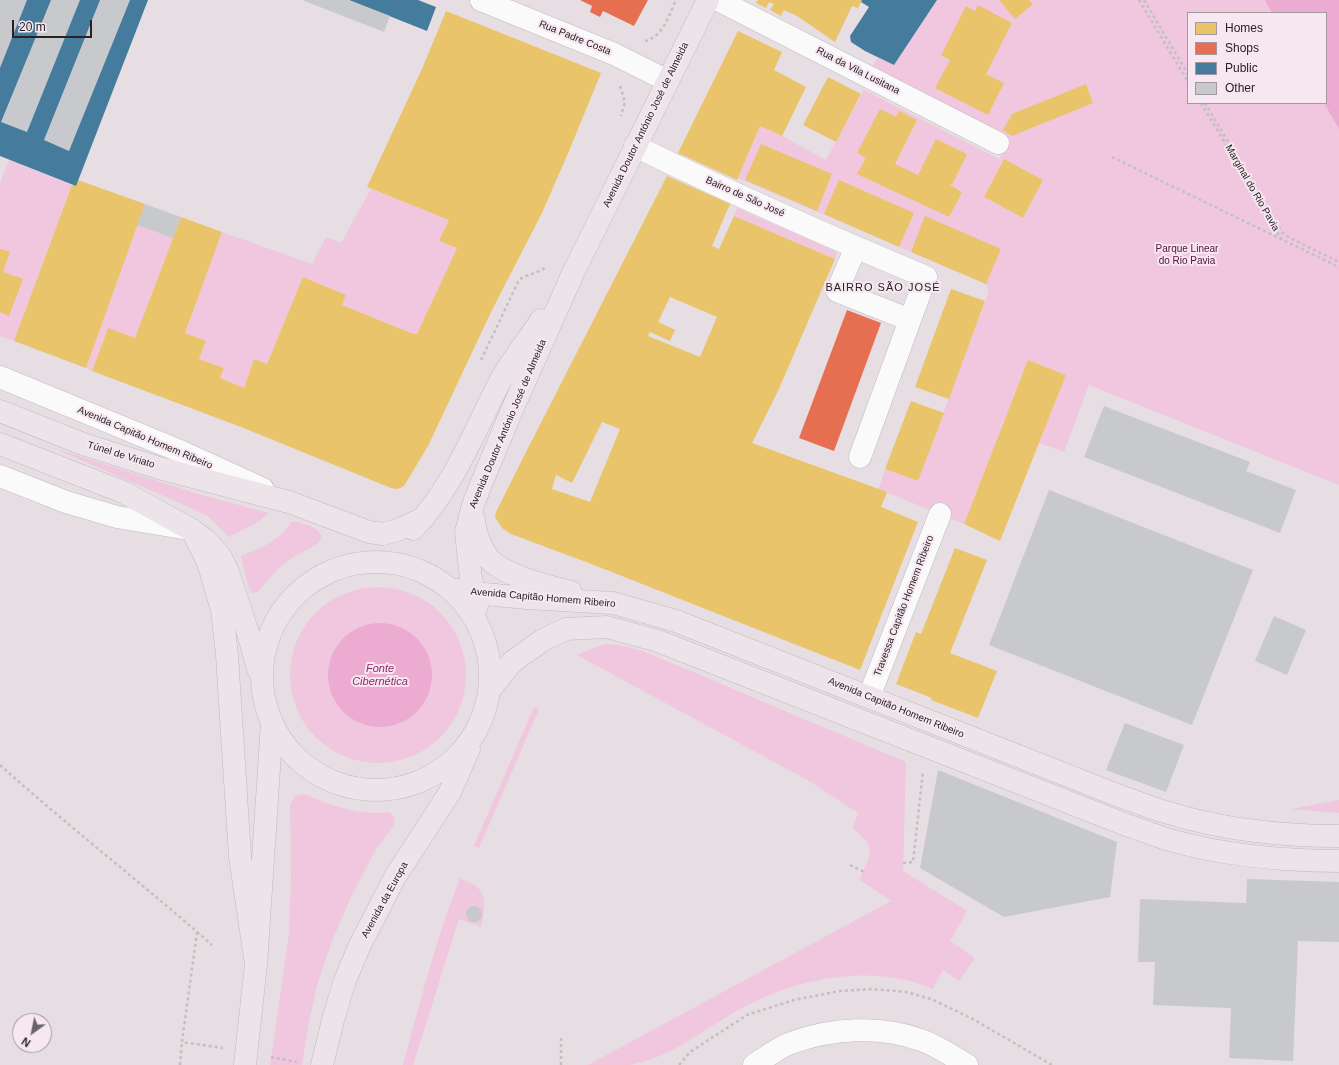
<!DOCTYPE html>
<html>
<head>
<meta charset="utf-8">
<style>
  body { margin:0 }
  #map { position:relative; width:1339px; height:1065px; overflow:hidden; background:#e6dee2; font-family:Helvetica,sans-serif }
  canvas { display:block }
  .legend { position:absolute; left:1187px; top:12px; width:140px; height:92px; box-sizing:border-box; background:#f7e7f0; border:1px solid #a4989f; margin:0; padding:5px 7px; list-style:none; font-size:12px; color:#282225 }
  .legend li { display:flex; align-items:center; gap:8px; height:20px }
  .legend b { width:20px; border:1px solid #a4989f }
  .north { position:absolute; left:12px; top:1013px; width:40px; height:40px; box-sizing:border-box; background:#f7e7f0; border:1px solid #a4989f; border-radius:50%; rotate:213deg; font-size:11px; font-weight:700; line-height:16px; text-align:center; color:#282225 }
  .north::after { content:''; display:block; margin:auto; width:14px; height:18px; background:#6a6467; clip-path:polygon(50% 0,100% 100%,50% 72%,0 100%) }
  .scale { position:absolute; left:12px; top:20px; width:80px; height:18px; box-sizing:border-box; border:2px solid #282225; border-top:0; padding-left:5px; font-size:12px; line-height:14px; white-space:nowrap; color:#282225; -webkit-text-stroke:3px #f7e7f0; paint-order:stroke }
</style>
</head>
<body>
<div id="map">
<canvas width="1339" height="1065"></canvas>
<ul class="legend">
<li><b style="height:11px;background:#e9c46a"></b>Homes</li>
<li><b style="height:11px;background:#e76f51"></b>Shops</li>
<li><b style="height:11px;background:#457b9d"></b>Public</li>
<li><b style="height:11px;background:#c8c9cc"></b>Other</li>
</ul>
<div class="north">N</div>
<div class="scale">20 m</div>
</div>
<script>
const g = document.querySelector('canvas').getContext('2d');
g.lineJoin = 'round';
function fill(path, color) { g.fillStyle = color; g.fill(path, 'evenodd'); }
function strokePath(path, color, width, dash) { g.strokeStyle = color; g.lineWidth = width; g.lineCap = dash ? 'butt' : 'round'; g.setLineDash(dash || []); g.stroke(path); }
function write(font, color, halo, rows, align = 'center') {
  g.font = font + ' Helvetica,sans-serif'; g.lineWidth = 4; g.setLineDash([]); g.textBaseline = 'middle'; g.strokeStyle = halo; g.fillStyle = color; for (const [text, x, y, turn = 0] of rows) {
    g.save(); g.translate(x, y); g.rotate((+turn || 0) * Math.PI / 180); g.textAlign = isNaN(turn) ? turn : align; if (halo) g.strokeText(text, 0, 0); g.fillText(text, 0, 0); g.restore();
  }
}
fill(new Path2D(`
  M937,0H1339V485L1089,385L1064,452L1039,443L1066,375L1028,360L964,524L879,489L885,469L918,481L989,291L986,284L738,178L760,126L782,136L826,160L864,90L999,159L1010,140L873,66L878,57L894,65ZM1188,13H1326V103H1188ZM1004,159L1043,180L1023,218L984,197Z
  M9,160L72,185L14,341L0,336V183Z
  M371,189L449,220L439,241L457,248L417,334L411,333L342,305L346,295L303,277L267,364L254,359L244,388L220,378L224,368L199,359L206,341L185,333L222,232L312,264L326,237L341,243Z
  M737,208L837,252L835,259L734,216Z
  M137,225L173,238L135,338L108,328L92,371L86,368Z
  M51,447L198,494L269,513L258,522L229,537L208,516L164,496Z
  M292,521C300,523 321,527 321,537C321,545 305,550 299,554C282,563 270,577 258,592L253,593L249,589L241,556C261,548 281,540 292,521Z
  M290 675a88 88 0 1 1 176 0a88 88 0 1 1-176 0Z
  M605,644L619,645L643,651L906,762L903,871L967,911L950,941L975,958L959,981L943,970L933,989C869,962 793,979 735,1012C700,1032 671,1057 630,1065C617,1065 601,1065 588,1065L891,901L860,880L870,854L868,843L853,828L858,813L809,781L577,655L596,647Z
  M534,707L539,709L479,848L474,846Z
  M305,794C332,806 358,816 389,812L395,818L393,826L375,851L351,897L332,941L318,982L309,1021L302,1065H270L289,934L291,875L290,805L295,796Z
  M1339,800V813L1291,809Z
  M460,878C464,881 470,882 474,885C489,894 484,913 481,927L459,919L413,1065H403C420,1002 436,939 460,878Z`), '#f0c7df');
fill(new Path2D(`
  M1265,0H1339V129L1324,103H1326V13H1272Z
  M328 675a52 52 0 1 1 104 0a52 52 0 1 1-104 0Z`), '#ecacd2');
fill(new Path2D(`
  M758,0H862L858,8L852,6L835,42L797,16L784,10L781,16L770,10L774,4L769,2L766,8L756,3Z
  M999,0H1029L1033,4L1015,19Z
  M978,5L1012,23L986,74L1004,83L988,115L935,88L950,60L941,55L966,6L975,11Z
  M446,11L601,73L569,151L542,213L492,310L428,446L404,486L398,489L391,488L241,427L92,371L108,328L135,338L181,217L222,232L185,333L206,341L199,359L224,368L220,378L244,388L254,359L267,364L303,277L346,295L342,305L411,333L417,334L457,248L439,241L449,220L367,187L422,69Z
  M738,31L782,52L774,70L806,87L782,136L760,126L737,180L678,153Z
  M828,77L861,94L836,142L803,125Z
  M1086,84L1093,103L1012,136L1003,130L1012,114Z
  M880,109L896,117L899,111L917,120L895,164L918,175L936,139L967,154L953,183L950,185L962,192L949,217L857,174L866,158L857,153Z
  M761,144L832,174L817,211L745,180Z
  M1004,159L1043,180L1023,218L984,197Z
  M667,176L730,204L712,246L719,249L734,216L835,259L778,391L752,443L887,492L881,507L918,522L860,670L594,565L511,534L502,528L495,517L496,512L523,458ZM670,297L717,317L700,357L648,336L650,332L670,341L675,330L658,322ZM602,422L620,429L590,502L552,489L556,475L572,483Z
  M78,180L145,204L86,368L14,341L72,185L76,186Z
  M839,180L914,213L899,247L824,214Z
  M925,216L1001,249L986,284L911,252Z
  M0,249L10,252L3,272L23,279L9,316L0,312Z
  M951,289L985,301L949,399L915,387Z
  M1028,360L1066,375L1000,541L964,524Z
  M911,401L944,413L918,481L885,469Z
  M955,548L987,560L950,653L997,671L978,718L931,700L932,698L896,684L916,632L921,634Z`), '#e9c46a');
fill(new Path2D(`
  M580,0H648L634,26L603,11L600,17L590,12L592,6Z
  M847,310L881,323L834,451L799,438Z`), '#e76f51');
fill(new Path2D(`
  M0,0H148L76,186L0,156Z
  M349,0H418L436,7L427,31Z
  M862,0H937L894,65L865,51L851,42L850,36L869,7L861,2Z`), '#457b9d');
fill(new Path2D(`
  M0,0H27L0,68Z
  M51,0H80L27,132L1,122Z
  M100,0H130L69,151L44,140Z
  M302,0H348L390,16L384,32Z
  M145,204L181,217L173,238L137,225Z
  M1104,406L1250,462L1246,471L1296,490L1280,533L1084,457Z
  M1049,490L1253,570L1192,725L989,645Z
  M1274,616L1306,630L1287,675L1255,661Z
  M1125,723L1184,745L1166,792L1106,770Z
  M938,770L1117,842L1110,897L1004,917L920,868Z
  M1247,879L1339,882V942L1298,941L1293,1061L1229,1058L1231,1008L1153,1005L1155,962H1138L1140,899L1246,903Z
  M466 914a8 8 0 1 1 16 0a8 8 0 1 1-16 0Z`), '#c8c9cc');
const street = new Path2D(`
  M481,0L614,54L668,81
  M718,0L998,143
  M635,146C731,193 828,236 926,277L910,320L837,291L856,247
  M0,377L182,452L263,489
  M860,457L910,320
  M0,476L66,502L117,517L189,529
  M869,697L940,514
  M754,1065C766,1057 778,1048 791,1043C831,1028 881,1025 921,1040C938,1046 952,1056 967,1065`);
const primary = new Path2D(`
  M0,411L83,444L159,468L289,502L369,532L383,534L398,530L424,518
  M0,444L123,492L192,530L207,541L220,556L228,572L249,636L258,669
  M474,520C475,533 482,552 492,562C510,577 548,586 571,592
  M413,529C455,486 475,428 503,376C514,357 529,339 541,320
  M192,530L208,562L222,610L227,655L240,857L256,964
  M262 676a114 114 0 1 1 228 0a114 114 0 1 1-228 0Z
  M452,589L474,593L527,598L613,603L676,621L1122,797C1138,802 1153,809 1169,813C1224,830 1282,836 1339,836
  M477,606L471,579L466,532L473,505L482,482L512,410L574,271L708,0
  M491,688L512,662L543,640L566,629L607,627L658,641L1129,826C1142,830 1156,836 1170,840C1222,855 1285,861 1339,861
  M245,1065L256,964L272,723
  M322,1065L333,1020L344,983L359,947L395,877L450,792L469,749`);
strokePath(street, '#c1babe', 23);
strokePath(primary, '#bfbabd', 23);
strokePath(new Path2D(`
  M1139,0L1188,82
  M1144,0L1188,74
  M645,41C663,37 669,15 676,0
  M620,86L625,102L621,116
  M1201,103L1242,171L1281,239L1339,267
  M1205,103L1282,232L1290,238L1339,262
  M1112,157L1281,239
  M481,360L519,280C528,273 539,274 547,266
  M0,765C69,827 143,884 212,945
  M903,863L913,862L923,771
  M850,865L864,872
  M197,932L182,1042L223,1048
  M561,1038V1065
  M271,1057L297,1062
  M180,1065L182,1042
  M679,1065L690,1052L747,1015L794,1000L840,991L872,989L906,992L931,999L971,1018L1052,1065`), '#c2c0c0', 2.5, [3, 3]);
strokePath(street, '#fbfafb', 22);
strokePath(primary, '#ede4ea', 22);
write('10px', '#282225', '#f7e7f0', [
  ["Rua Padre Costa",575,38,22],
  ["Rua da Vila Lusitana",858,71,27],
  ["Avenida Doutor António José de Almeida",646,125,-64],
  ["Marginal do Rio Pavia",1252,188,60],
  ["Bairro de São José",745,197,24],
  ["Avenida Doutor António José de Almeida",508,424,-67],
  ["Avenida Capitão Homem Ribeiro",145,438,23],
  ["Túnel de Viriato",121,455,17],
  ["Avenida Capitão Homem Ribeiro",543,598,5],
  ["Travessa Capitão Homem Ribeiro",904,606,-69],
  ["Avenida Capitão Homem Ribeiro",896,708,22],
  ["Avenida da Europa",385,900,-61]
]);
write('10px', '#580b41', '#f7e7f0', [
  ["Parque Linear",1187,249],
  ["do Rio Pavia",1187,261]
]);
g.letterSpacing = '1px';
write('11px', '#282225', '#f7e7f0', [
  ["BAIRRO SÃO JOSÉ",883,288]
]);
g.letterSpacing = '0px';
write('italic 11px', '#8d2a6c', '#f7e7f0', [
  ["Fonte",380,669],
  ["Cibernética",380,682]
]);
</script>
</body>
</html>
